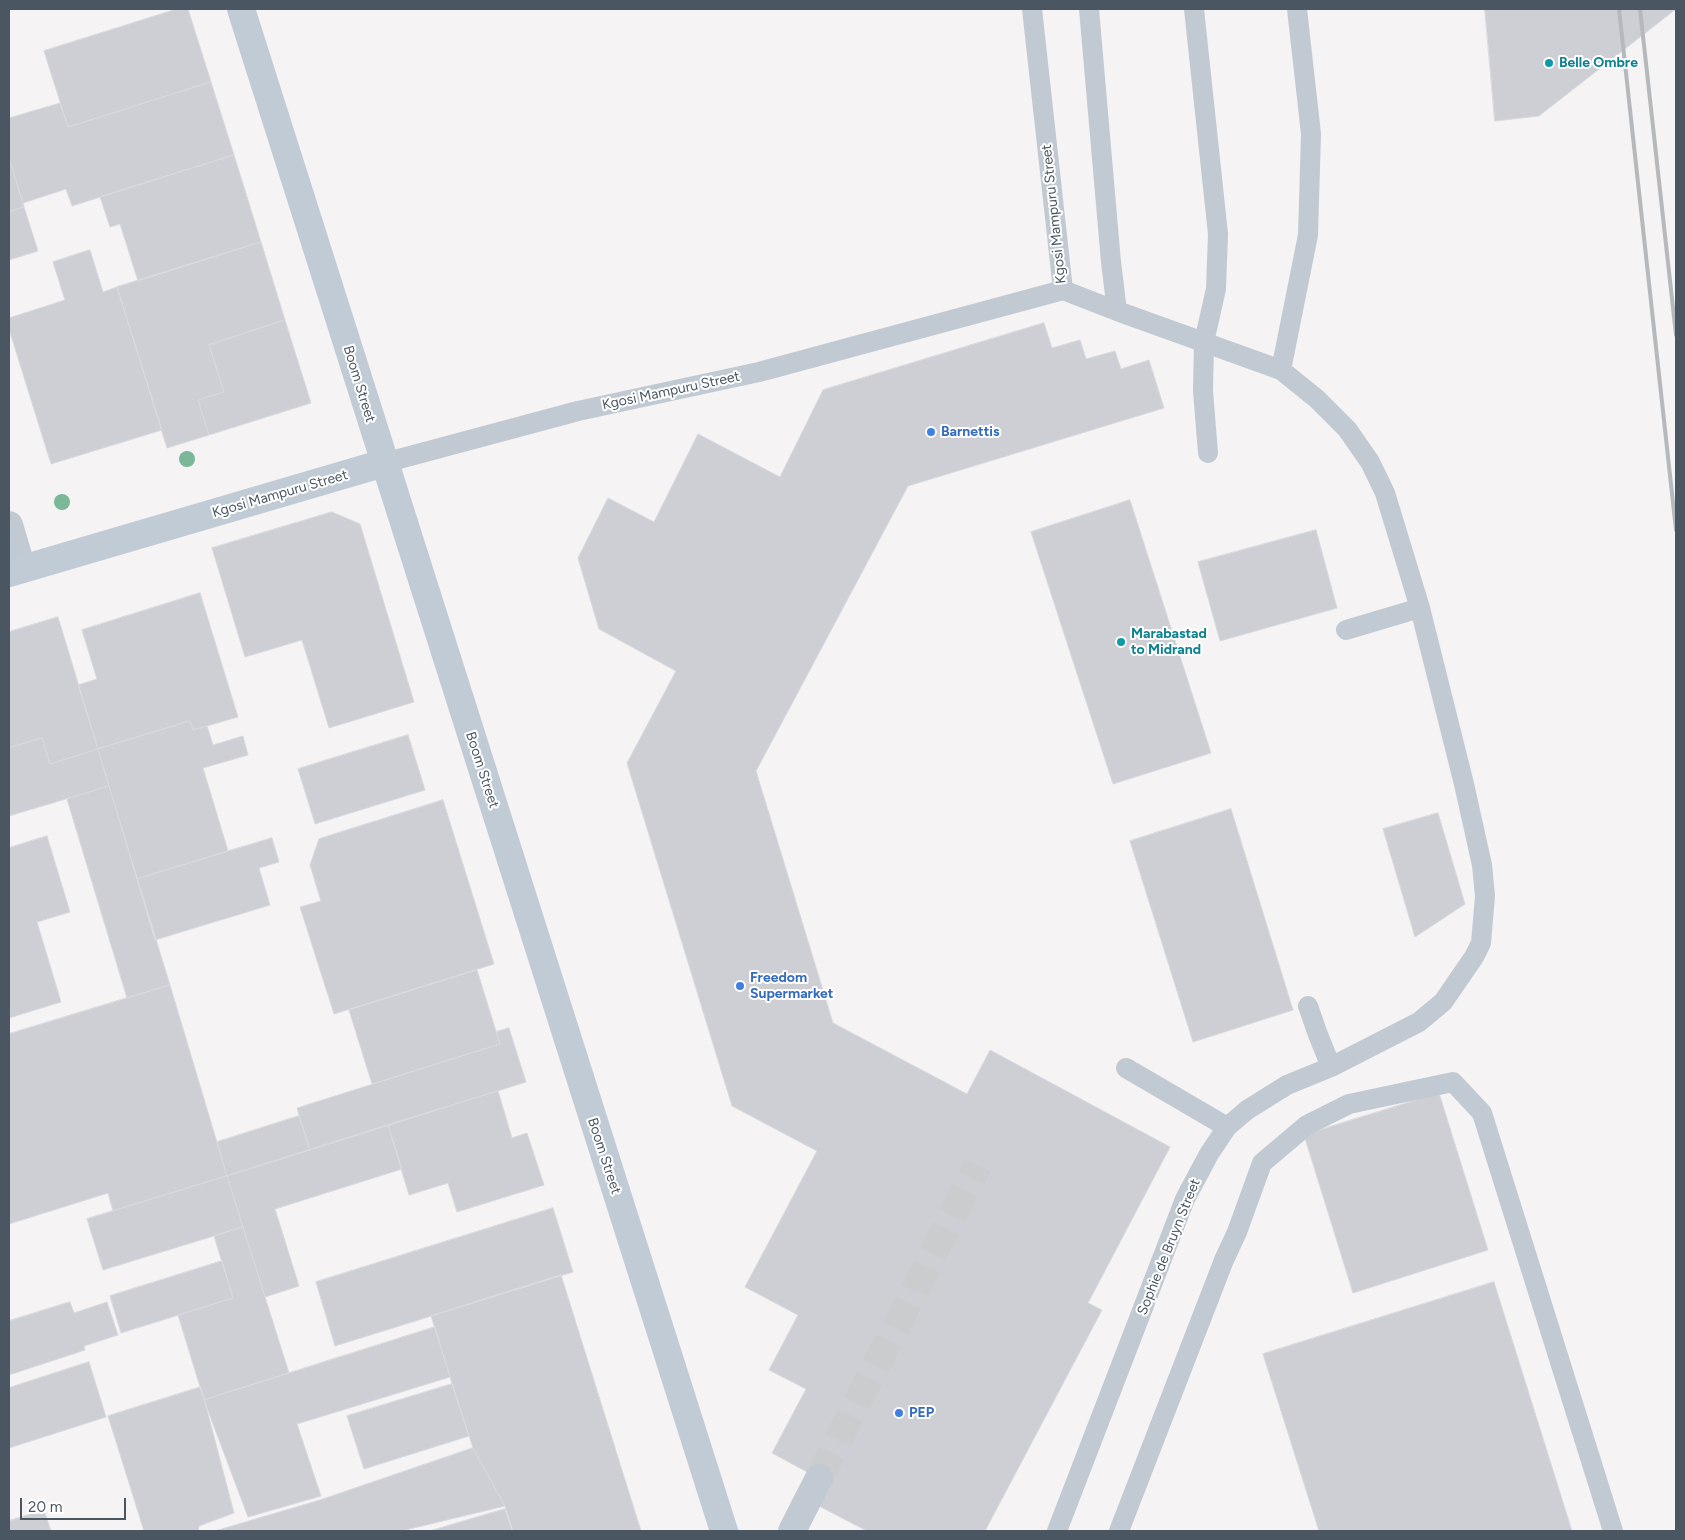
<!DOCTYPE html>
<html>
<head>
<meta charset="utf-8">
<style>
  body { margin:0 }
  #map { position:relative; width:1685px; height:1540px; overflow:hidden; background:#f5f3f3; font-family:Figtree,sans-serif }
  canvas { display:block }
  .frame { position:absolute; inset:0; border:10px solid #4a5661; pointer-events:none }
  .scale { position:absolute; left:20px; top:1498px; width:106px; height:22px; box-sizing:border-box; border:2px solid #4a5661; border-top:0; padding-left:6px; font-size:15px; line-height:18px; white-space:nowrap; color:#4a5661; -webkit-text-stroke:4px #fff; paint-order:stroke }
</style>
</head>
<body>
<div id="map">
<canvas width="1685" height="1540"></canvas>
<div class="frame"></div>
<div class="scale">20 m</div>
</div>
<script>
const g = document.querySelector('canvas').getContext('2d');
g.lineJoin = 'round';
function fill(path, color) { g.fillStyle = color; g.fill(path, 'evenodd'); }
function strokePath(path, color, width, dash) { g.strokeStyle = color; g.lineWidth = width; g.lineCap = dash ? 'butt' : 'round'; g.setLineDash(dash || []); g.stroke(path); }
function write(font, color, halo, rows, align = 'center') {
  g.font = font + ' Figtree,sans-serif'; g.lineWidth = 4; g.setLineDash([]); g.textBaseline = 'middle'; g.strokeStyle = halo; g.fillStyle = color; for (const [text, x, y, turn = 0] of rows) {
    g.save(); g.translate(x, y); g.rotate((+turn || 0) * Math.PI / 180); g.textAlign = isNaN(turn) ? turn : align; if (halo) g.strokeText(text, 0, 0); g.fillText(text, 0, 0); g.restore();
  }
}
const building = new Path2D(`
  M177,9H188L211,82L68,127L44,51Z
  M1485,9H1676L1539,116L1495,121Z
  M211,82L234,155L72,206L66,189L23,203L9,158V118L60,103L68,127Z
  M234,155L261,242L138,281L120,224L110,227L100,197Z
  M9,158L24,207L9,212Z
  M24,207L38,251L9,260V212Z
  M261,242L285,320L209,345L224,392L198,400L209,435L167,448L117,287Z
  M90,250L103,292L117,287L162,430L51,464L9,329V318L65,300L53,262Z
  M285,320L311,403L209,435L198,400L224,392L209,345Z
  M1044,323L1052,348L1080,340L1086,359L1115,351L1121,369L1149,360L1164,408L908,486L756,771L833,1023L967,1094L990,1050L1170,1147L1088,1303L1102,1310L985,1531H867L819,1506L835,1475L827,1470L822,1480L772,1453L806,1389L769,1370L798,1315L745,1287L817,1151L732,1106L627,763L676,671L599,629L578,558L608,498L654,522L698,434L780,477L823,390Z
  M1130,500L1211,753L1113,784L1031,532Z
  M332,512L360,524L414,702L329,728L302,640L245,657L212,548Z
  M1316,530L1337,608L1220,641L1198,562Z
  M200,593L238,717L193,730L190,721L98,749L78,685L97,679L82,630Z
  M58,617L98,749L50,764L42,738L9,748V632Z
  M190,721L193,730L207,726L213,745L243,736L248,755L203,768L228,851L137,879L98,749Z
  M408,735L425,790L315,824L298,769Z
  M42,738L50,764L98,749L109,786L9,816V748Z
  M109,786L170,985L127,998L67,799Z
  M443,800L494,964L334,1014L300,907L321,901L310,865L319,839Z
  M1231,809L1293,1010L1193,1042L1130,841Z
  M1438,813L1465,904L1415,937L1383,829Z
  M47,836L70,912L37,922L61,1002L9,1018V848Z
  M272,838L279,862L259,868L270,905L155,940L137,879Z
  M477,970L500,1044L372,1084L349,1010Z
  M170,985L227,1176L113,1211L108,1193L9,1224V1034Z
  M509,1028L526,1082L310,1150L297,1108L500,1044L496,1032Z
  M498,1091L512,1138L527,1133L544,1185L457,1212L448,1183L409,1195L388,1125Z
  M1439,1093L1488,1250L1353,1293L1304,1135Z
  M299,1116L310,1150L227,1176L217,1142Z
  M388,1125L402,1169L275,1209L299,1286L265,1297L227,1176Z
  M227,1176L243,1227L103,1270L87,1219Z
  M553,1208L573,1272L335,1346L316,1282Z
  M243,1227L289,1373L204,1400L178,1315L233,1298L214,1236Z
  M222,1261L233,1298L121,1333L110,1296Z
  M561,1275L641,1531H513L505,1506L473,1448L450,1377L431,1316Z
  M1494,1282L1572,1531H1319L1263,1354Z
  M70,1302L74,1313L107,1302L118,1335L84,1346L85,1350L9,1375V1321Z
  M435,1327L450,1377L297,1424L321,1496L248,1517L204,1400Z
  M89,1362L106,1417L9,1448V1388Z
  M452,1384L469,1436L364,1469L347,1416Z
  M201,1387L234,1513L199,1526L198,1531H144L108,1416Z
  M473,1448L505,1506L401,1531H215L320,1500Z
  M505,1509L512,1531H430Z
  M44,1510L51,1531H9V1521Z`);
fill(building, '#cdcfd5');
strokePath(building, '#d7d9de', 1);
strokePath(new Path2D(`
  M819,1478L978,1165`), '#caccce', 28, [28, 14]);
strokePath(new Path2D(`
  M1032,9L1063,290
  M1089,9L1111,262L1117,311
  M1194,9L1218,234L1216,289L1204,342L1203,391L1208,453
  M1281,370L1308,235L1311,134L1297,9
  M384,463L578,411L759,372L1063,290
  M1346,630L1420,608
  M1308,1006L1317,1032L1331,1067
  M1126,1068L1227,1127
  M1057,1531L1185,1199L1209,1154L1227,1127L1247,1110L1287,1085L1331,1067L1419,1022L1443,1002L1474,957L1481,943L1485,896L1482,865L1464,784L1420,608L1385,493L1370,462L1347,429L1317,399L1281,370L1117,311L1063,290
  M1119,1531L1224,1260L1237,1232L1262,1163L1307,1125L1349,1104L1453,1082L1482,1113L1613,1531`), '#c1cad2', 20);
strokePath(new Path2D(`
  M9,525L22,569
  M792,1531L819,1478`), '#c1cad2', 28);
strokePath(new Path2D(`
  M241,9L724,1531
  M9,573L384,463`), '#c1cbd6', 28);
strokePath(new Path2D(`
  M1619,9L1676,530
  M1640,9L1676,335`), '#b5b8bd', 4);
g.fillStyle = '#7bb799';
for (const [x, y] of [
  [187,459],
  [62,502]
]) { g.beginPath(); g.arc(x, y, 8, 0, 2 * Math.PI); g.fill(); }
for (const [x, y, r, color] of [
  [1549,63,5,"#0f9aa8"],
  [931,432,5,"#3f7fe0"],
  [1121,642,5,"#0f9aa8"],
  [740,986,5,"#3f7fe0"],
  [899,1413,5,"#3f7fe0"]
]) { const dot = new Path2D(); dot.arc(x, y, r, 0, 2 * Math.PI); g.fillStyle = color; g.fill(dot); strokePath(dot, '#fff', 2); }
write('bold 14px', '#0d838f', '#fff', [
  ["Belle Ombre",1559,63],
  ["Marabastad",1131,634],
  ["to Midrand",1131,650]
], 'left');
write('14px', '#4a5661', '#fff', [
  ["Kgosi Mampuru Street",1054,214,-96],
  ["Boom Street",359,384,73],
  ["Kgosi Mampuru Street",671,391,-12],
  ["Kgosi Mampuru Street",280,494,-16],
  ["Boom Street",482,770,72],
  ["Boom Street",604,1156,72],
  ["Sophie de Bruyn Street",1169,1247,-68]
]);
write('bold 14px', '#366cbe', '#fff', [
  ["Barnettis",941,432],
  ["Freedom",750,978],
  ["Supermarket",750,994],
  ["PEP",909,1413]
], 'left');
</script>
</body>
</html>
